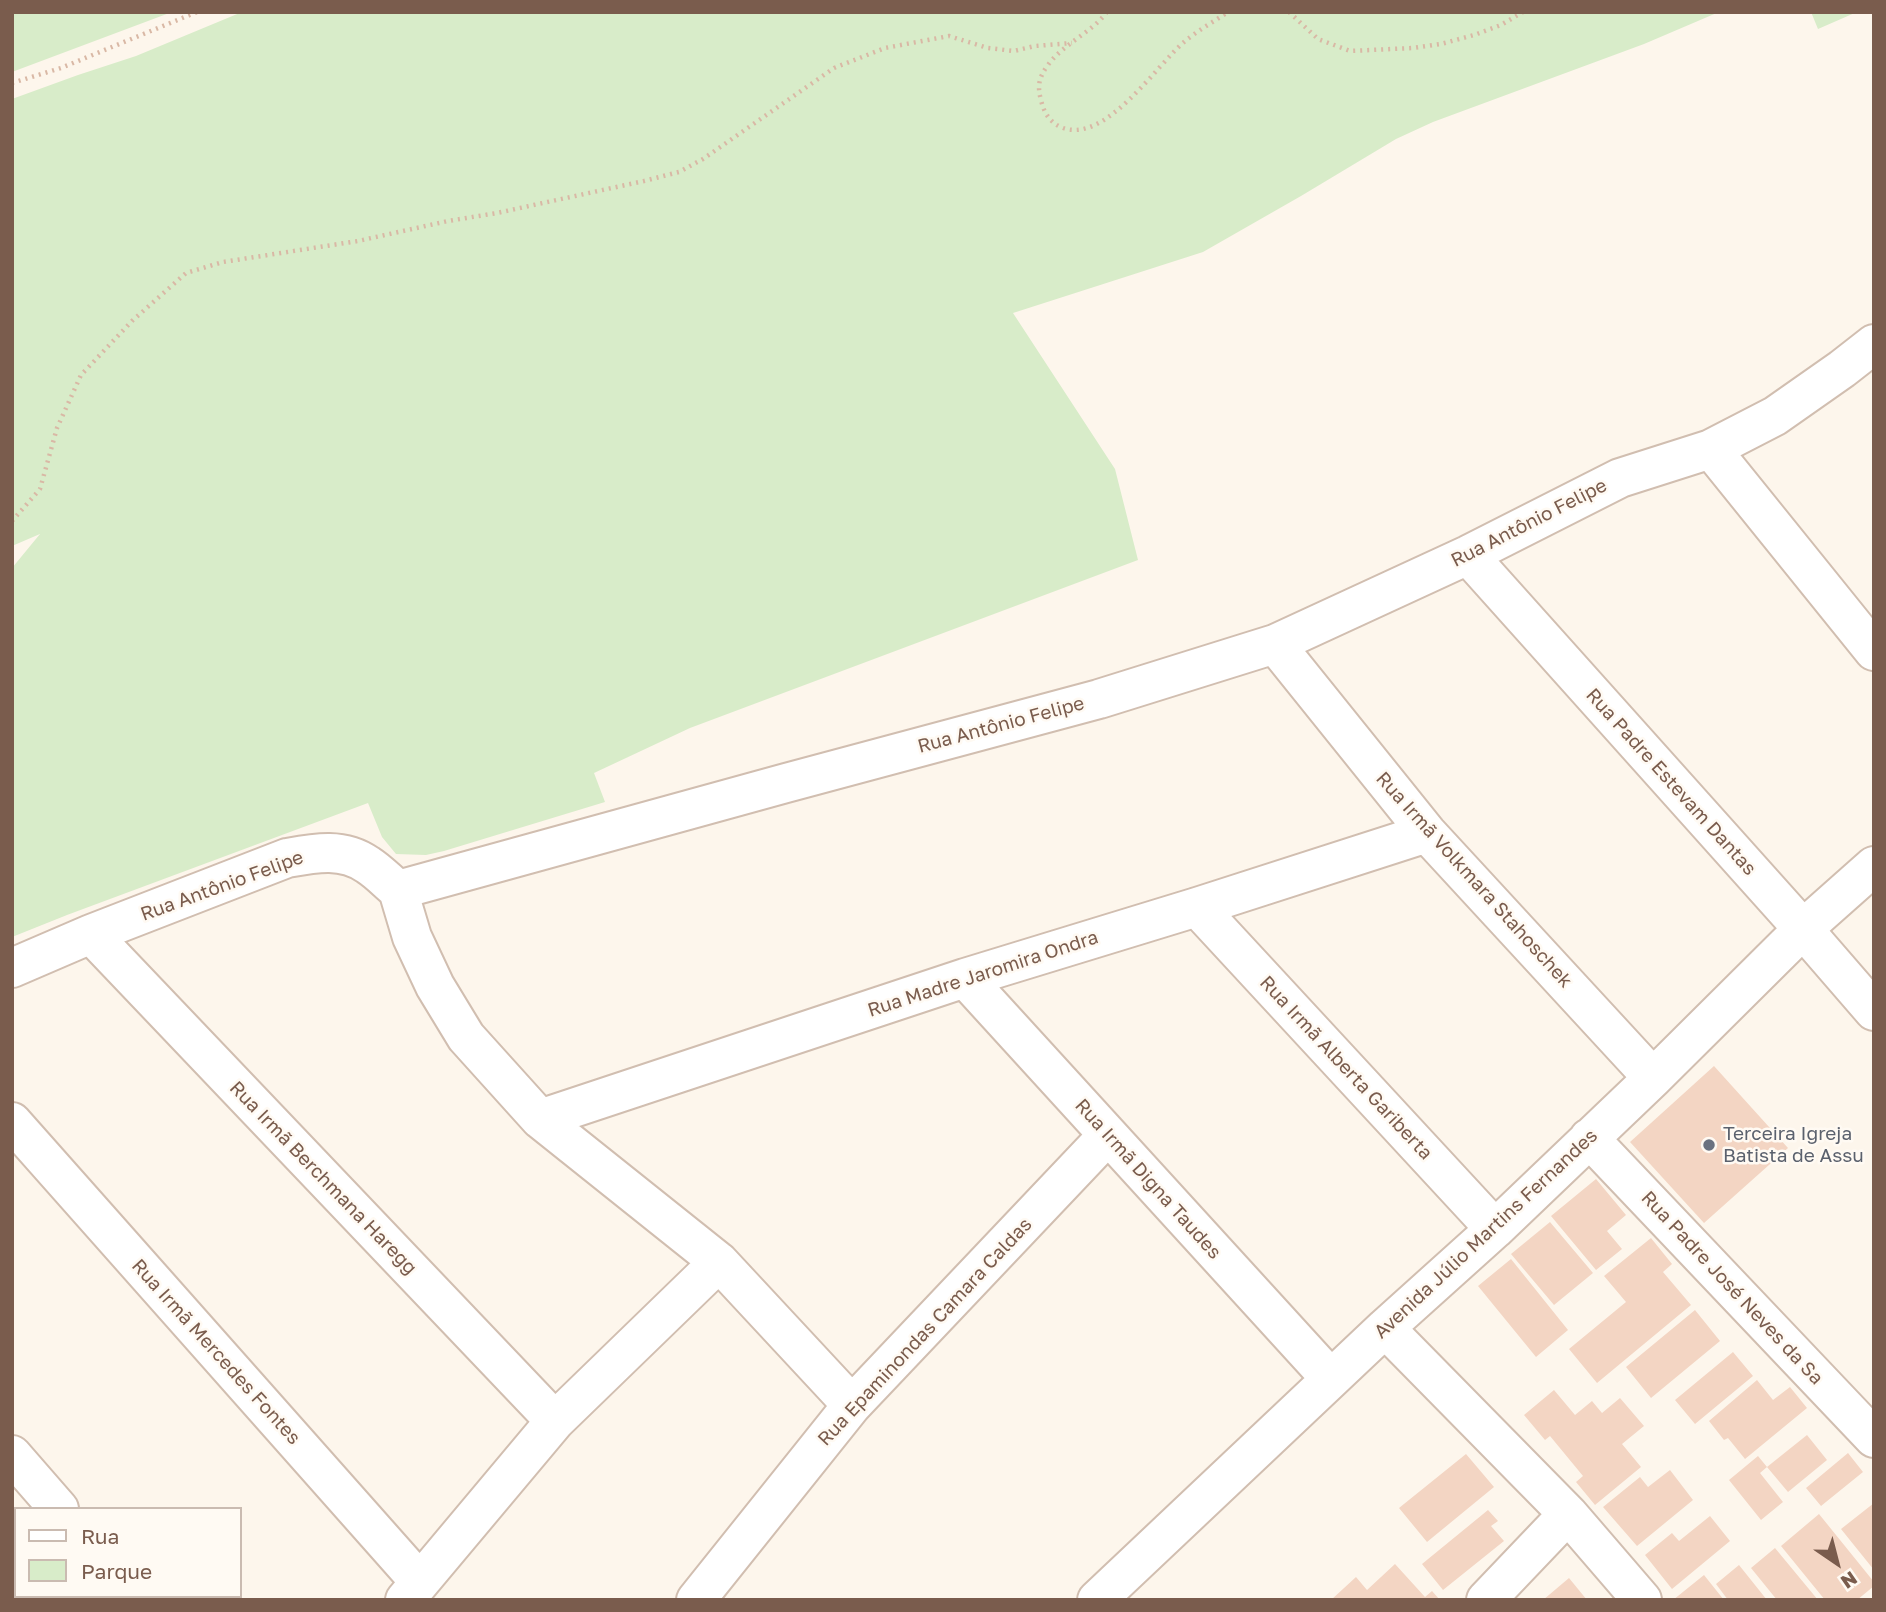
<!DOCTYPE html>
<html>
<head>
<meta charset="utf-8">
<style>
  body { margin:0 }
  #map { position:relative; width:1886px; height:1612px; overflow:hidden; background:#fdf6ec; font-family:"Golos Text",sans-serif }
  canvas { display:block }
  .frame { position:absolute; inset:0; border:14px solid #7a5c4d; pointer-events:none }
  .legend { position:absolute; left:14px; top:1507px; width:228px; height:91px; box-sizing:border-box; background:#fffaf3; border:2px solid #cabbb1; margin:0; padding:9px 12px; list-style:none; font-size:21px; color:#7a5c4d }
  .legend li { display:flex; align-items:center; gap:14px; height:35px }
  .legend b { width:35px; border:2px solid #cabbb1 }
  .north { position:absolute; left:1802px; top:1528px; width:70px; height:70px; -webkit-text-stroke:5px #fffaf3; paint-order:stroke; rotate:145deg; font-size:19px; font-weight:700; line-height:28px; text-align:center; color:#7a5c4d }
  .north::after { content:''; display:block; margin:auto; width:24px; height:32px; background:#7a5c4d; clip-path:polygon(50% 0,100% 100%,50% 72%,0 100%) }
</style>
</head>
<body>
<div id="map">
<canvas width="1886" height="1612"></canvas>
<div class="frame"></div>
<ul class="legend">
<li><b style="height:9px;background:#fff"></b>Rua</li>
<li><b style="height:19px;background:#d8ecc9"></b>Parque</li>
</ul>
<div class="north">N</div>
</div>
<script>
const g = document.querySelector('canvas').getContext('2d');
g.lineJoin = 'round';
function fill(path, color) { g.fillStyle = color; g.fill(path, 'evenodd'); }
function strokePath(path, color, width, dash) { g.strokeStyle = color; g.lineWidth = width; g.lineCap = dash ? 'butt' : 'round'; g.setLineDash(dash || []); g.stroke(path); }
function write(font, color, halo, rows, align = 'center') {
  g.font = font + ' "Golos Text",sans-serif'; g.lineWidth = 5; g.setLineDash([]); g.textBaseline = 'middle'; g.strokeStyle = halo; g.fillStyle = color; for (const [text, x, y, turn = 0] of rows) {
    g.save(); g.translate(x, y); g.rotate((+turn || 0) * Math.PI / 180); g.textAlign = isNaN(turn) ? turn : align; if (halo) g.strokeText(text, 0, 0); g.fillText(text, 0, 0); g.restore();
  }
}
fill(new Path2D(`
  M12,12H172L12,72Z
  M242,12H1719L1644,44L1433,122L1396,139L1301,196L1203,252L1013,313L1115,469L1138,560L690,728L594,773L605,802L444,851L426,855L396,854L382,837L368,803L67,915L12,937V568L40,534L12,546V99L78,75L136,56Z
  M1811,12H1857L1818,29Z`), '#d8ecc9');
fill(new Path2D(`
  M1714,1066L1788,1148L1704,1223L1630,1142Z
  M1596,1179L1626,1215L1607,1231L1622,1249L1596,1270L1551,1216Z
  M1550,1222L1593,1273L1554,1305L1511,1254Z
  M1651,1238L1672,1264L1663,1272L1691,1305L1597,1383L1569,1349L1626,1302L1604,1276Z
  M1511,1259L1568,1330L1536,1357L1478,1286Z
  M1695,1310L1720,1341L1651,1398L1626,1367Z
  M1733,1352L1753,1376L1695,1424L1675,1400Z
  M1757,1380L1773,1400L1790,1387L1807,1408L1745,1459L1728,1438L1724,1440L1709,1421Z
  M1554,1390L1575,1415L1592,1401L1602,1413L1620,1398L1644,1426L1622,1444L1641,1467L1595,1505L1576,1482L1583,1476L1550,1436L1545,1440L1524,1415Z
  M1807,1435L1827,1460L1788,1492L1767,1467L1760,1473L1783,1502L1761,1520L1729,1480L1758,1456L1767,1467Z
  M1848,1453L1863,1472L1821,1506L1806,1488Z
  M1466,1454L1494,1487L1427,1542L1399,1508Z
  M1670,1470L1693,1500L1637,1546L1603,1507L1640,1477L1648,1487Z
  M1874,1503V1570L1841,1529Z
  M1488,1510L1498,1521L1491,1526L1504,1541L1443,1590L1422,1564Z
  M1819,1514L1874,1582V1586L1857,1600H1825L1781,1546Z
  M1710,1516L1730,1541L1672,1589L1645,1555L1672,1533L1679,1541Z
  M1775,1548L1818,1600H1777L1751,1568Z
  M1395,1564L1425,1597L1432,1591L1440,1600H1331L1356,1577L1367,1590Z
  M1739,1565L1767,1600H1728L1716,1584Z
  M1704,1575L1724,1600H1673Z
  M1569,1578L1587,1600H1543Z`), '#f3d5c3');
const minor = new Path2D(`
  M1711,449L1874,651
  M1468,555L1803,929L1874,1011
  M1275,644L1427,833L1653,1078
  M398,890L412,937L435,986L466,1037L540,1119L719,1262L852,1405
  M1197,907L1495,1229
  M91,934L555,1421
  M12,968L91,934L287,858C314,853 343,847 368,865C379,872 388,882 398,890L786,783L1099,699L1275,644L1468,555L1620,478L1711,449L1775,416L1842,369L1874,344
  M965,978L1331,1379
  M540,1119L965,978L1197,907L1427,833
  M12,1122L420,1582
  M1589,1138L1874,1438
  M1385,1328L1568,1514L1642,1600
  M12,1455L59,1509
  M134,1596L137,1600
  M405,1600L555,1421L719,1262
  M696,1600L852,1405L1108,1135
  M1097,1600L1385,1328L1495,1229L1653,1078L1803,929L1874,866
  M1486,1600L1568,1514`);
strokePath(minor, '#d1beb0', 42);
strokePath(new Path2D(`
  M1107,12C1091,33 1063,44 1048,65C1039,77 1037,86 1041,100C1044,113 1050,123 1063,128C1106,143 1155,67 1184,42C1197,31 1213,22 1228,12
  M1289,12L1318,39L1350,51L1413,48L1441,44L1474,35L1501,25L1523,12
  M12,83L61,68L197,12
  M12,521L40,489L57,428L81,375L132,321L186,273L223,262L358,241L448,221L497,213L644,181L679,172L703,159L834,68L885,48L949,36L988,48L1014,51L1035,46L1072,43`), '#d9b8a5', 4.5, [2, 5]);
strokePath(minor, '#fff', 38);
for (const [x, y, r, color] of [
  [1709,1145,7,"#6b7280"]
]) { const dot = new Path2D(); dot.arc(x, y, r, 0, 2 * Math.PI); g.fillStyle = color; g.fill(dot); strokePath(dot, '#fffaf3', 2.5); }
write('19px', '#7a5c4d', '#fffaf3', [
  ["Rua Antônio Felipe",1529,523,-27],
  ["Rua Antônio Felipe",1001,725,-15],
  ["Rua Padre Estevam Dantas",1671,782,48],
  ["Rua Irmã Volkmara Stahoschek",1474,880,48],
  ["Rua Antônio Felipe",222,886,-20],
  ["Rua Madre Jaromira Ondra",983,974,-18],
  ["Rua Irmã Alberta Gariberta",1346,1068,47],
  ["Rua Irmã Berchmana Haregg",323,1178,46],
  ["Rua Irmã Digna Taudes",1148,1179,48],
  ["Avenida Júlio Martins Fernandes",1486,1234,-43],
  ["Rua Padre José Neves da Sa",1732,1288,47],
  ["Rua Epaminondas Camara Caldas",925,1332,-47],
  ["Rua Irmã Mercedes Fontes",216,1352,48]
]);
write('19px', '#5b616d', '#fffaf3', [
  ["Terceira Igreja",1723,1134],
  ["Batista de Assu",1723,1156]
], 'left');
</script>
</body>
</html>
